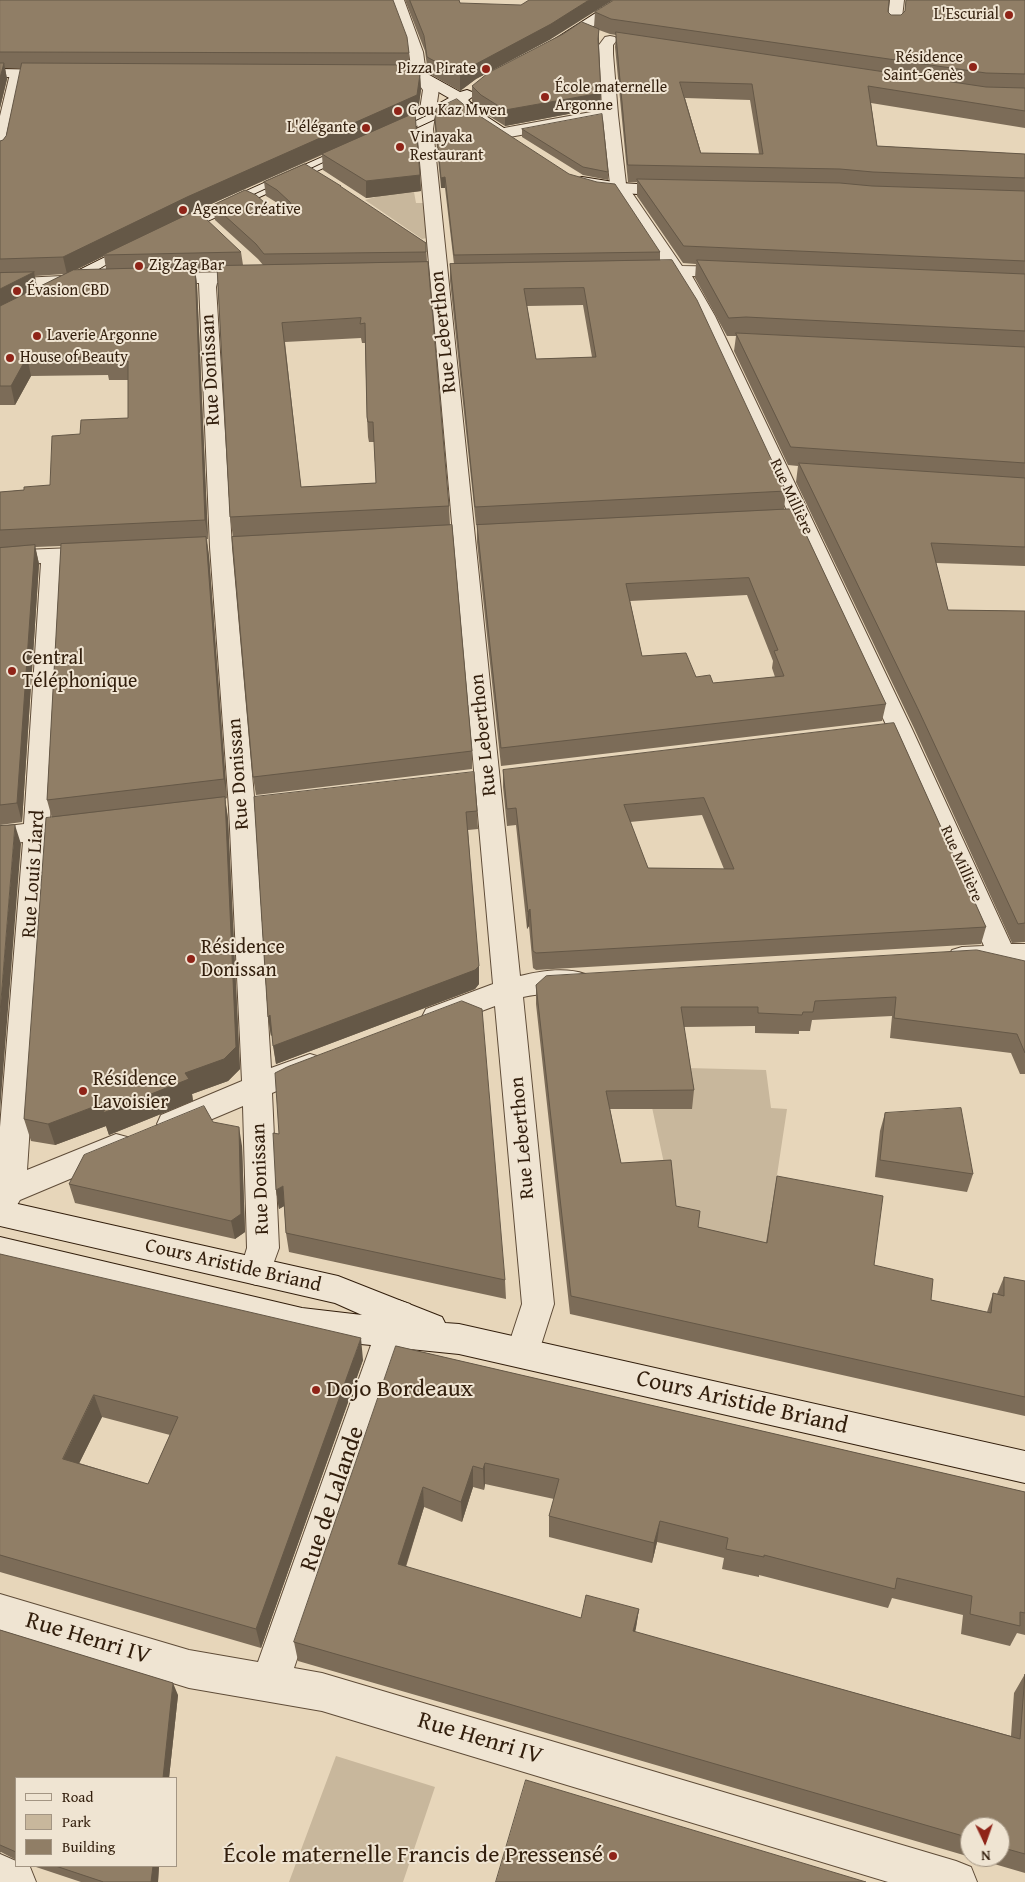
<!DOCTYPE html>
<html>
<head>
<meta charset="utf-8">
<style>
  body { margin:0 }
  #map { position:relative; width:1025px; height:1882px; overflow:hidden; background:#e7d6ba; font-family:"Gentium Book Plus",serif }
  canvas { display:block }
  .legend { position:absolute; left:15px; top:1777px; width:162px; height:90px; box-sizing:border-box; background:#efe4d2; border:1px solid #a39583; margin:0; padding:6px 9px; list-style:none; font-size:15px; color:#321e0c }
  .legend li { display:flex; align-items:center; gap:10px; height:25px }
  .legend b { width:25px; border:1px solid #a39583 }
  .north { position:absolute; left:960px; top:1817px; width:50px; height:50px; box-sizing:border-box; background:#efe4d2; border:1px solid #a39583; border-radius:50%; rotate:177deg; font-size:14px; font-weight:700; line-height:20px; text-align:center; color:#321e0c }
  .north::after { content:''; display:block; margin:auto; width:18px; height:22px; background:#8f2418; clip-path:polygon(50% 0,100% 100%,50% 72%,0 100%) }
</style>
</head>
<body>
<div id="map">
<canvas width="1025" height="1882"></canvas>
<ul class="legend">
<li><b style="height:6px;background:#efe4d2"></b>Road</li>
<li><b style="height:14px;background:#c8b79c"></b>Park</li>
<li><b style="height:14px;background:#907e66"></b>Building</li>
</ul>
<div class="north">N</div>
</div>
<script>
const g = document.querySelector('canvas').getContext('2d');
g.lineJoin = 'round';
function fill(path, color) { g.fillStyle = color; g.fill(path, 'evenodd'); }
function strokePath(path, color, width, dash) { g.strokeStyle = color; g.lineWidth = width; g.lineCap = dash ? 'butt' : 'round'; g.setLineDash(dash || []); g.stroke(path); }
function write(font, color, halo, rows, align = 'center') {
  g.font = font + ' "Gentium Book Plus",serif'; g.lineWidth = 4; g.setLineDash([]); g.textBaseline = 'middle'; g.strokeStyle = halo; g.fillStyle = color; for (const [text, x, y, turn = 0] of rows) {
    g.save(); g.translate(x, y); g.rotate((+turn || 0) * Math.PI / 180); g.textAlign = isNaN(turn) ? turn : align; if (halo) g.strokeText(text, 0, 0); g.fillText(text, 0, 0); g.restore();
  }
}
fill(new Path2D(`
  M414,192L416,203H423L427,238L422,239L365,200L379,196Z
  M687,1068L766,1070L771,1108L787,1109L750,1354L671,1196L647,1084Z
  M336,1756L435,1787L403,1882H289Z`), '#c8b79c');
const street = new Path2D(`
  M390,0H404L423,52L426,74L439,89L433,129L520,976C540,971 565,967 585,974L589,981L585,988C565,995 543,992 523,997L554,1304L535,1364L523,1368L511,1364L506,1353L522,1304L495,1006L436,1028L426,1025L422,1017L426,1009L493,984L417,129L423,90L412,75L409,52Z
  M890,0H904L901,26L899,29H889L887,26Z
  M610,36L615,37L617,40L613,45V54L618,115L626,184L682,266L734,267L740,268L743,272L740,276L734,277L692,276L715,316L912,729L1011,944H1025V964L962,967L952,964L948,957L952,950L962,947L984,946L888,729L697,316L678,282L672,276L636,274L633,270L636,266L663,265L610,184L603,120L504,138L498,136L496,133L498,130L504,128L602,110L599,45L605,37Z
  M17,70L22,71L24,74L8,152L6,155L0,157V116L10,74L12,71Z
  M254,272L260,273L263,277L260,281L217,283L216,287L232,547L255,808L271,1068L310,1054L320,1057L325,1065L320,1073L272,1093L279,1248L267,1281L256,1285L245,1281L240,1271L247,1248L243,1106L172,1136L161,1133L157,1124L161,1115L242,1081L229,808L210,547L199,283H159L153,282L150,278L153,274L159,273Z
  M84,275L90,276L93,280L90,284L43,288L0,289V279Z
  M97,547L105,549L108,554L105,559L63,562L50,822L82,818L91,821L95,827L91,833L49,839L27,1170L116,1134L127,1137L131,1146L127,1155L20,1200L11,1215L0,1219V1127L23,842L0,845V827L24,824L41,563L0,565V551Z
  M398,1300L410,1304L414,1314L294,1668L322,1673L956,1861L971,1867L977,1882H888L322,1711L189,1688L0,1630V1594L189,1650L258,1662L382,1314L386,1304Z
  M0,1854L16,1861V1866L30,1867L36,1882H0Z`);
const secondary = new Path2D(`
  M616,0H633L562,47H552L550,44L552,41Z
  M0,69L57,70L62,71L64,74L62,77L57,78L0,77Z
  M383,71L424,72L460,92L467,90L472,92L475,95L468,100L480,112L507,130L505,133C488,137 468,117 457,106L432,119C289,184 145,246 7,322L0,324V311C137,237 280,176 422,113L449,98L416,79L378,78L376,75L378,72Z
  M582,177L620,183L674,186L680,187L682,191L680,195L674,196L620,193L576,185L574,182L576,179Z
  M0,1200L338,1276L442,1317L445,1323L459,1324L1025,1451V1483L459,1354L302,1338L0,1265V1237L302,1308L362,1315L335,1303L0,1226Z`);
strokePath(street, '#5f4c38', 2);
strokePath(secondary, '#321e0c', 2);
fill(street, '#efe4d2');
fill(secondary, '#efe4d2');
strokePath(new Path2D(`
  M404,126L449,105
  M404,134L486,96
  M299,174L335,157
  M242,200L278,183
  M190,223L226,207
  M88,276L118,258`), '#321e0c', 1);
fill(new Path2D(`
  M0,0L409,53V65L420,74L421,90L418,111L415,113L420,175L421,191L366,198L323,170L322,155L193,212L241,252L243,265H263L258,259L215,220L213,205L285,210L279,204L266,196L264,182L341,188L426,243L427,262L449,506L450,525L472,751V769L256,795L253,777L233,537L230,517L217,270H195L197,285L208,539H207L209,556L227,798L225,799L228,819L240,1069L228,1081L192,1094L193,1101L109,1135L106,1126L55,1145L31,1141L24,1119L52,818L47,800L61,546L35,547L39,564L22,822L0,825V492L24,490L50,485L80,434L128,418V380H109L108,375L31,376L15,405H0V141L3,140L6,136L21,68H5L7,79L0,108ZM104,256L106,269L76,270ZM64,274L37,288L35,276ZM361,338L362,343H365L367,417L368,437L369,442H374L376,483L301,487L285,342Z
  M405,0H459L460,3L551,39L476,79L460,91L428,73L425,51Z
  M906,0H1025V128L871,103L877,146L1025,154V566L936,563L948,610L1025,611V942L1012,943L914,728L796,482L798,466L788,465L734,351L736,336H727L695,278L696,264L683,263L637,196V182H628L615,47L616,35L610,34L599,30L598,48L601,93L600,108L505,126L481,111L472,101V86L594,27L595,12H888L891,15H901L905,12ZM685,98L750,100L759,154L701,153Z
  M469,109L660,252V260L786,491L784,509H794L886,704L882,721L501,766L477,542V525H476L450,281V264H454L445,188H441L435,129V119ZM583,305L592,357L536,359L527,306ZM747,595L773,661L772,668L775,677L713,683L642,656L630,601Z
  M522,129L608,172V180L583,175L522,137Z
  M894,723L986,927L981,944L536,970L533,968L529,926L527,929L516,825L507,826L503,787V770ZM702,815L724,869L648,868L630,822Z
  M254,797L477,811L478,829L468,830L479,984L475,989L276,1064L272,1035L271,1036L268,1017Z
  M1025,961V1074H1020L1011,1053L890,1038L892,1016L812,1020L810,1031H799V1034L755,1033V1026L684,1027L694,1090L692,1109H610L621,1163L676,1206L698,1227L766,1243L777,1176L874,1265L931,1300L987,1312L993,1293L997,1294L1004,1277L1025,1281V1416L570,1314L536,1004V985Z
  M885,1113L973,1174L967,1192L875,1177L880,1131Z
  M213,1122L242,1146L245,1232L235,1239L75,1203L69,1184Z
  M276,1190L505,1280L506,1299L289,1252L286,1233L284,1206L279,1209Z
  M0,1254L363,1360L261,1648L0,1572ZM102,1417L170,1435L148,1484L79,1463Z
  M396,1346L1025,1492V1635L1017,1633L1010,1646L961,1634L963,1615L892,1598L888,1608L759,1575V1577L722,1569L724,1558L657,1542L652,1563L549,1537V1516L554,1499L485,1484L484,1490L473,1487L462,1522L424,1507L406,1567L581,1618L639,1609L635,1632L1011,1736L1014,1693L1025,1674V1873L502,1720L298,1661L294,1642ZM970,1827H1000V1857H970Z
  M0,1630L178,1695L169,1778H16V1860L1,1852L0,1853Z
  M33,1866H159L158,1882H81Z`), '#7c6c58');
fill(new Path2D(`
  M589,0H613L551,39L476,79L460,91V75L476,64Z
  M599,29V43L597,54L598,39Z
  M4,63L7,79L0,108V78Z
  M420,74L421,90L418,111L189,214L103,255L104,256L67,274L63,257Z
  M601,93L600,108L505,126V110Z
  M420,175L421,191L366,198V181Z
  M445,177V188H441V178Z
  M195,267L197,285L208,539L205,520Z
  M34,272L37,289L0,309V289Z
  M27,357L31,376L15,405L11,386Z
  M206,537L209,556L227,798L224,779Z
  M35,545L39,564L22,822L17,803Z
  M225,797L228,819L240,1069L228,1081L192,1094L193,1101L109,1135L106,1126L55,1145L48,1124L185,1073Z
  M15,825L21,844L0,1111V1013Z
  M530,909L529,926L527,929L528,912Z
  M479,966V984L475,989L276,1064L273,1046Z
  M270,1015L273,1033L271,1036L268,1017Z
  M239,1127L242,1146L245,1232L235,1239L231,1221Z
  M283,1186L286,1205L279,1209L276,1190Z
  M361,1338L363,1360L261,1648L256,1629Z
  M94,1395L102,1417L71,1480L63,1459Z
  M485,1463V1484L484,1490L483,1469Z
  M473,1466V1487L462,1522L461,1502Z
  M423,1487L424,1507L400,1584L398,1564Z
  M660,1521L657,1542L652,1563L654,1543Z
  M639,1609L636,1628L630,1650L633,1631Z
  M173,1683L178,1695L169,1778H163Z
  M153,1866H159L158,1882H151Z`), '#655847');
const building = new Path2D(`
  M0,0H393L407,37L409,53L0,52Z
  M410,0H459L460,3L521,5L529,0H589L551,24L476,64L460,75L427,57L424,36Z
  M614,0H889L888,12L891,15H901L905,11L906,0H1025V74L986,73L611,19L595,12Z
  M582,22L599,29L598,39L601,93L505,110L481,95L472,86L488,73L563,34Z
  M616,32L986,87L1025,88V111L868,86L877,146L1025,154V178L873,172L840,169L628,165ZM680,82L752,84L763,154L701,153Z
  M0,63H4L0,78Z
  M22,63L413,65L420,74L417,95L187,197L63,257L0,259V141L3,140L6,136Z
  M457,99L469,109L569,174L597,182L615,184L660,252L454,255L445,177L441,178L435,119L436,109Z
  M415,113L420,175L366,181L322,154Z
  M602,114L608,172L583,167L522,129Z
  M305,164L341,186H340L426,243V252L264,254L256,244L213,205L245,190L256,195L273,210H287L291,203L277,190L264,182Z
  M637,179L840,183L872,186L1025,191V261L684,246Z
  M193,212L203,216L241,252L103,255Z
  M672,260L697,300L786,491L475,507L450,264ZM584,288L596,357L536,359L524,289Z
  M697,260L1025,274V331L746,317L729,318Z
  M428,262L449,506L230,517L217,266ZM361,318L360,324L365,323L367,417L368,422H373L376,483L301,487L282,323Z
  M195,267L205,520L0,530V492L24,490V487L50,485L52,436L80,434L81,420L128,418V361L105,362L106,357H27L11,386H0V306L73,270Z
  M34,272L0,289V273Z
  M736,333L1025,347V463L791,447Z
  M799,463L1025,478V547L931,543L948,610L1025,611V923L1018,924L918,709Z
  M794,509L886,704L501,748L477,525ZM749,578L778,650L774,651L784,676L713,683L710,675L696,677L686,653L642,656L626,584Z
  M452,525L472,751L253,777L232,537Z
  M206,537L224,779L47,800L61,544Z
  M35,545L17,803L0,805V548Z
  M894,723L986,927L536,953L533,951L530,909L528,912L516,808L507,809L503,770ZM704,798L734,869L648,868L624,805Z
  M474,772L477,811L466,812L479,966L475,970L273,1046L270,1015L268,1017L254,797Z
  M225,797L236,1047L224,1059L185,1073L189,1079L103,1113L109,1101L48,1124L24,1119L46,818Z
  M15,825L0,1013V826Z
  M977,950L1025,961V1053L1017,1034L894,1018L896,997L815,1001L813,1012H803L802,1015L758,1013V1007H681L694,1090L606,1091L621,1163L671,1160L676,1206L700,1211L698,1227L767,1243L777,1176L883,1196L874,1265L933,1279L931,1300L991,1313L993,1293L1004,1296V1277L1025,1281V1397L571,1296L536,985L546,976Z
  M462,1001L482,1009L505,1280L286,1233L283,1186L276,1190L273,1133L279,1134L275,1073L287,1067Z
  M204,1106L213,1122L239,1127L241,1214L231,1221L69,1184L84,1155Z
  M961,1108L973,1174L880,1160L885,1113Z
  M0,1254L361,1338L256,1629L0,1555ZM94,1395L178,1417L148,1484L63,1459Z
  M396,1346L1025,1492V1613L1020,1612V1626L970,1614L972,1596L897,1578L895,1589L764,1555V1557L726,1549L728,1538L660,1521L654,1543L549,1516L559,1479L485,1463L483,1469L473,1466L461,1502L423,1487L398,1564L581,1618L586,1595L639,1609L633,1631L1020,1739L1025,1674V1854L1000,1847V1827H970V1838L502,1702L294,1642Z
  M0,1630L173,1683L163,1778H16V1852L0,1845Z
  M526,1780L866,1882H496Z
  M56,1866H153L151,1882H104Z`);
fill(building, '#907e66');
strokePath(building, '#655847', 1);
for (const [x, y, r, color] of [
  [1009,15,5,"#8f2418"],
  [973,67,5,"#8f2418"],
  [486,69,5,"#8f2418"],
  [545,97,5,"#8f2418"],
  [398,111,5,"#8f2418"],
  [366,128,5,"#8f2418"],
  [400,147,5,"#8f2418"],
  [183,210,5,"#8f2418"],
  [139,266,5,"#8f2418"],
  [17,291,5,"#8f2418"],
  [37,336,5,"#8f2418"],
  [10,358,5,"#8f2418"],
  [12,671,5,"#8f2418"],
  [191,959,5,"#8f2418"],
  [83,1091,5,"#8f2418"],
  [316,1390,5,"#8f2418"],
  [613,1856,5,"#8f2418"]
]) { const dot = new Path2D(); dot.arc(x, y, r, 0, 2 * Math.PI); g.fillStyle = color; g.fill(dot); strokePath(dot, '#efe4d2', 2); }
write('16px', '#321e0c', '#efe4d2', [
  ["L'Escurial",999,15,"right"],
  ["Résidence",963,58,"right"],
  ["Saint-Genès",963,76,"right"],
  ["Pizza Pirate",476,69,"right"],
  ["École maternelle",555,88],
  ["Argonne",555,106],
  ["Gou Kaz Mwen",408,111],
  ["L'élégante",356,128,"right"],
  ["Vinayaka",410,138],
  ["Restaurant",410,156],
  ["Agence Créative",193,210],
  ["Zig Zag Bar",149,266],
  ["Évasion CBD",27,291],
  ["Laverie Argonne",47,336],
  ["House of Beauty",20,358]
], 'left');
write('16px', '#321e0c', '#efe4d2', [
  ["Rue Millière",791,497,65],
  ["Rue Millière",961,864,66]
]);
write('20px', '#321e0c', '#efe4d2', [
  ["Rue Leberthon",444,332,-96],
  ["Rue Donissan",211,370,-93],
  ["Rue Leberthon",484,735,-96],
  ["Rue Donissan",239,774,-94],
  ["Rue Louis Liard",34,874,-86],
  ["Rue Leberthon",523,1138,-95],
  ["Rue Donissan",261,1179,-92],
  ["Cours Aristide Briand",233,1266,13]
]);
write('20px', '#321e0c', '#efe4d2', [
  ["Central",22,659],
  ["Téléphonique",22,682],
  ["Résidence",201,948],
  ["Donissan",201,971],
  ["Résidence",93,1080],
  ["Lavoisier",93,1103]
], 'left');
write('24px', '#321e0c', '#efe4d2', [
  ["Dojo Bordeaux",326,1390],
  ["École maternelle Francis de Pressensé",603,1856,"right"]
], 'left');
write('24px', '#321e0c', '#efe4d2', [
  ["Cours Aristide Briand",742,1403,13],
  ["Rue de Lalande",333,1499,-71],
  ["Rue Henri IV",88,1639,17],
  ["Rue Henri IV",480,1739,17]
]);
</script>
</body>
</html>
